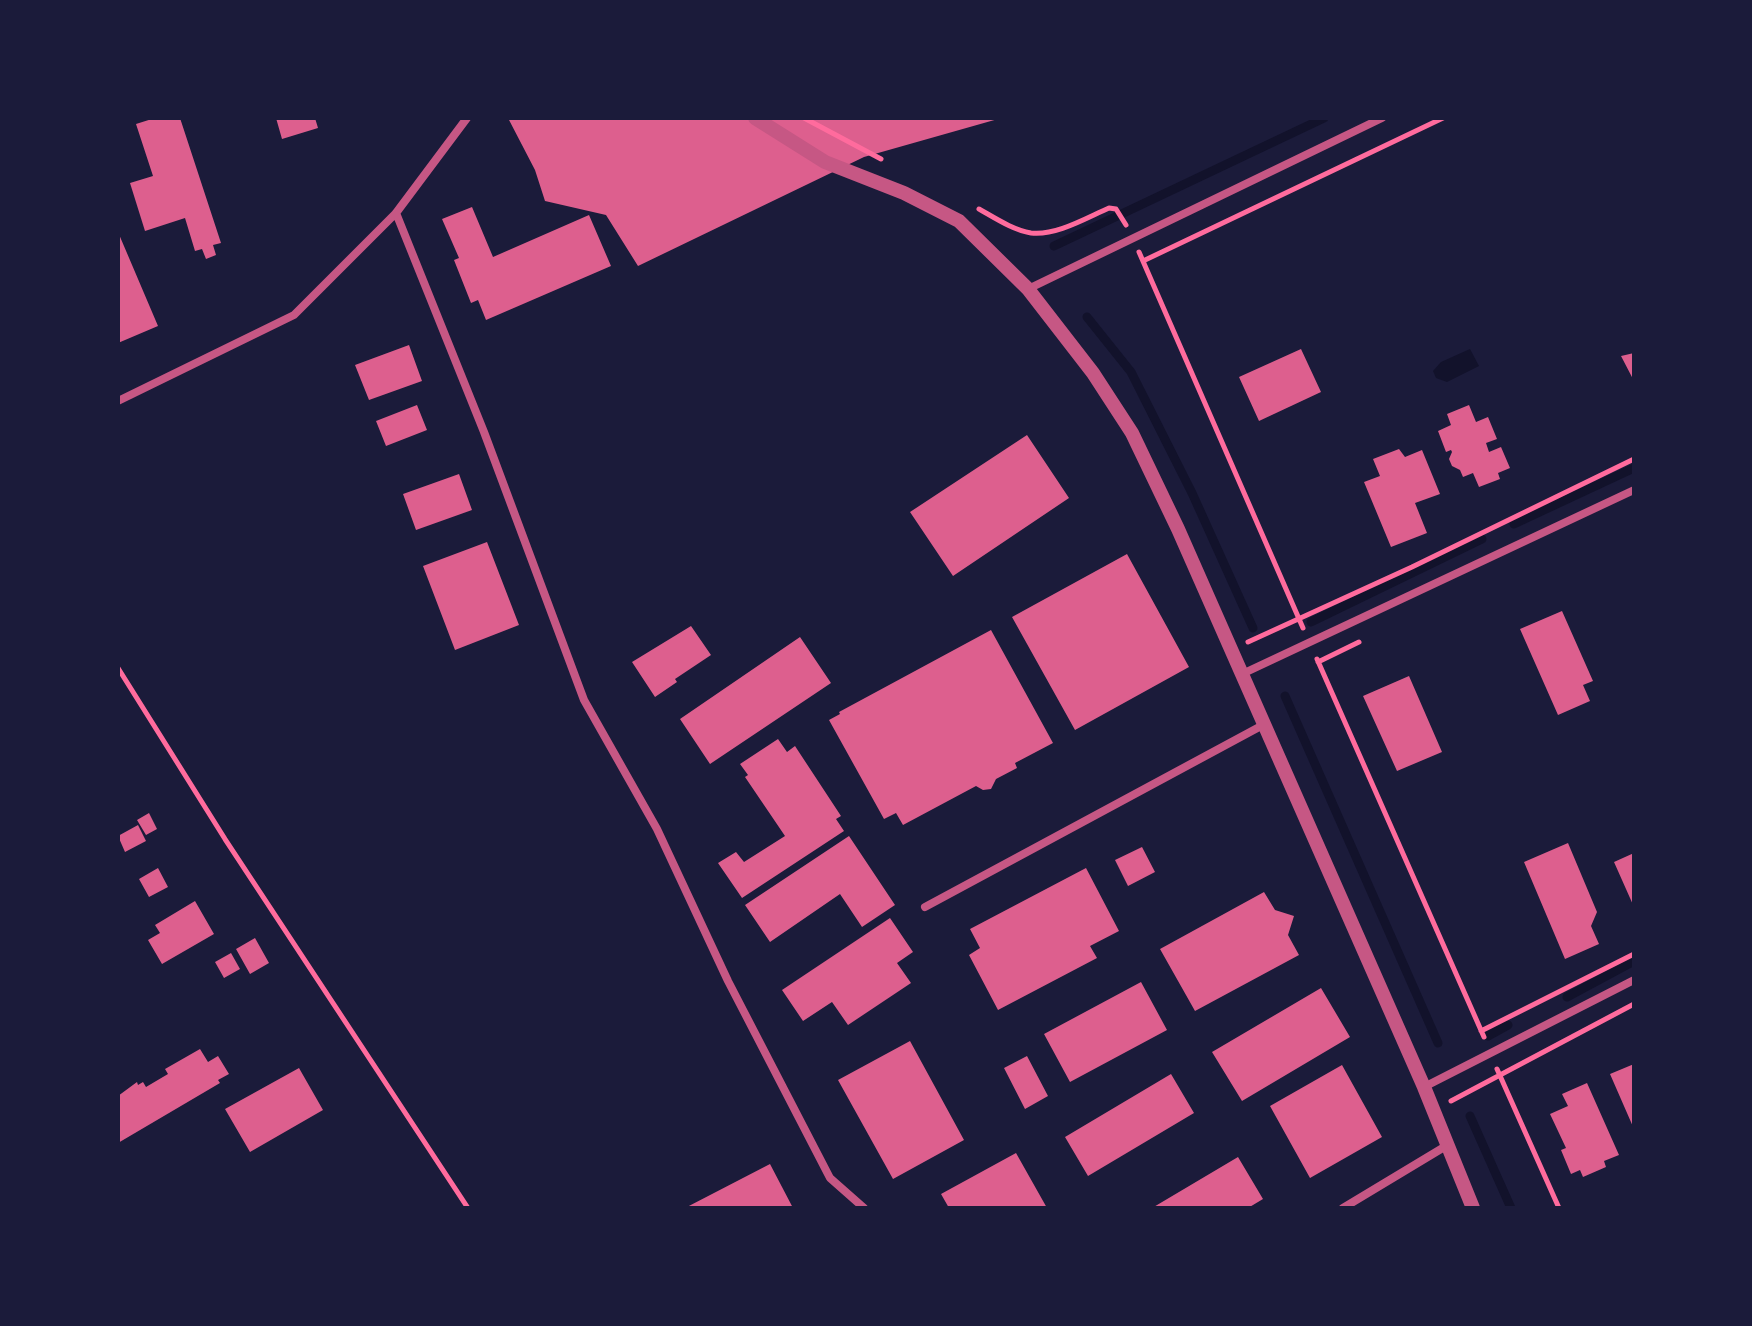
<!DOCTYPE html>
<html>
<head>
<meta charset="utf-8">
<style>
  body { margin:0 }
  #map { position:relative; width:1752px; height:1326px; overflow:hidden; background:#1b1b3a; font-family:"DejaVu Sans",sans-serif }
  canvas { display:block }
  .frame { position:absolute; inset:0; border:120px solid #1b1b3a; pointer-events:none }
</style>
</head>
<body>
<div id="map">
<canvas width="1752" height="1326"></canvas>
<div class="frame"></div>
</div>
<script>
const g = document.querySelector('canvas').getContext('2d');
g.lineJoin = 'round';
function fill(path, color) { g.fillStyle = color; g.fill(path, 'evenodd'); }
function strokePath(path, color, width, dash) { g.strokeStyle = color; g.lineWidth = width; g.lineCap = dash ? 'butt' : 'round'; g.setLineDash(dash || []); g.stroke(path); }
fill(new Path2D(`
  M1470,349L1479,366L1447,382L1436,378L1433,371L1441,362Z`), '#12122b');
strokePath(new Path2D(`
  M1054,246L1324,118
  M1087,317L1131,372L1192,493L1253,628
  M1514,524L1634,468
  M1311,622L1482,539
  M1285,696L1438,1043
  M1567,997L1634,961
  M1488,1036L1508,1025
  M1470,1116L1511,1208`), '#12122b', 9);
fill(new Path2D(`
  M155,118H180L221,243L213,245L216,255L206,259L202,249L195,251L185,218L145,231L130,183L153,176L136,124Z
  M276,118H315L318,128L282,139Z
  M508,118L547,119H998L864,157L638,266L606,215L545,201L535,170Z
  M472,207L493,257L589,215L611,266L486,320L478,300L471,303L454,260L459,258L442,219Z
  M118,232L158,326L118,343Z
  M409,345L422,381L369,400L355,365Z
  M1301,349L1321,392L1259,421L1239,377Z
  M1634,353V381L1621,356Z
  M417,405L427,430L386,446L376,421Z
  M1469,405L1476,422L1488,417L1497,439L1486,443L1489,452L1501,447L1510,468L1498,473L1500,479L1479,487L1473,473L1463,477L1460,470L1452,466L1449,459L1452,452L1451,450L1446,452L1438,431L1451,425L1447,414Z
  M1027,435L1069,498L953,576L910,512Z
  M1399,449L1405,457L1422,450L1440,494L1415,503L1427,533L1391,547L1364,482L1380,476L1373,459Z
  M459,474L472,510L416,530L403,494Z
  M487,542L519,625L455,650L423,566Z
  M1127,554L1189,667L1075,730L1012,617Z
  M1562,611L1593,681L1583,685L1590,701L1558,715L1520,629Z
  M691,626L711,655L675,679L677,682L655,697L632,662Z
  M991,630L1053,743L1015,763L1017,768L996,779L991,789L983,790L976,786L903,825L896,813L884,819L829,720L840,714L839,712Z
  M800,637L831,683L710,764L680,719Z
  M1409,676L1442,752L1397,771L1363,696Z
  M778,739L787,752L795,746L841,816L836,819L844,831L742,898L718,863L736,852L744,862L785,836L745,777L748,775L740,764Z
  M149,813L157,829L146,835L137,820Z
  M138,825L146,841L125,852L118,836Z
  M849,836L895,905L862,927L840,894L770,942L745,905Z
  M1568,843L1597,912L1591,926L1599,944L1565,959L1524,862Z
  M1142,847L1155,872L1128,886L1115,860Z
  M1634,853V907L1614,862Z
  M158,868L168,887L149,897L139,879Z
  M1086,868L1119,931L1090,946L1097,958L998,1010L969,955L980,948L970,929Z
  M1264,892L1275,910L1294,916L1288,935L1299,955L1195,1011L1160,949Z
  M195,901L214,934L162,964L148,940L160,933L155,925Z
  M890,918L913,952L897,963L911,983L848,1025L832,1002L803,1021L782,990Z
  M255,938L269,963L250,974L236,949Z
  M231,953L240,969L224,978L215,962Z
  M1141,982L1167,1030L1070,1082L1044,1034Z
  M1321,988L1350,1037L1242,1101L1212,1052Z
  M910,1041L964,1140L893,1179L838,1080Z
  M200,1049L208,1062L218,1056L229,1074L218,1080L220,1083L118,1143V1096L137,1082L138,1085L143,1082L146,1087L168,1074L165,1069Z
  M1027,1056L1048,1096L1025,1109L1004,1068Z
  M1634,1064V1129L1610,1074Z
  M1342,1065L1382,1137L1310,1178L1270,1106Z
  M299,1068L323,1110L250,1152L225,1109Z
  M1171,1074L1194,1113L1088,1176L1065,1137Z
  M1587,1083L1619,1155L1604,1161L1606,1167L1583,1177L1580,1170L1571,1174L1561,1150L1566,1148L1550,1114L1568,1106L1562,1094Z
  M1016,1153L1047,1208H949L941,1194Z
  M1238,1157L1263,1199L1248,1208H1152Z
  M770,1164L793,1208H685Z`), '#dd5f8e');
strokePath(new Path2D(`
  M804,118L881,159
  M979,209C995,218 1013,230 1031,233C1056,236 1086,218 1109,208L1116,209L1126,225
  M1139,252L1303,628
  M1143,261L1443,118
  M1248,642L1412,567L1634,459
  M1317,659L1484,1037
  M1318,662L1359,642
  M118,668L225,839L468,1208
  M1481,1031L1634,954
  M1497,1069L1559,1208
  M1451,1101L1634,1004`), '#ff6b9d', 5);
strokePath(new Path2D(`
  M396,213L484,432L584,700L657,829L728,981L830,1178L864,1208
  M1028,289L1382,118
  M118,401L294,315L396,213L467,118
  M1242,674L1634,490
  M925,907L1263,725
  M1424,1087L1634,980
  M1343,1208L1446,1146`), '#c65784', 8);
strokePath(new Path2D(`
  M755,118L825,162L904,193L959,221L1028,289L1093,373L1132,433L1178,529L1424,1087L1473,1208`), '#c65784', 14);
</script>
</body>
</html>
